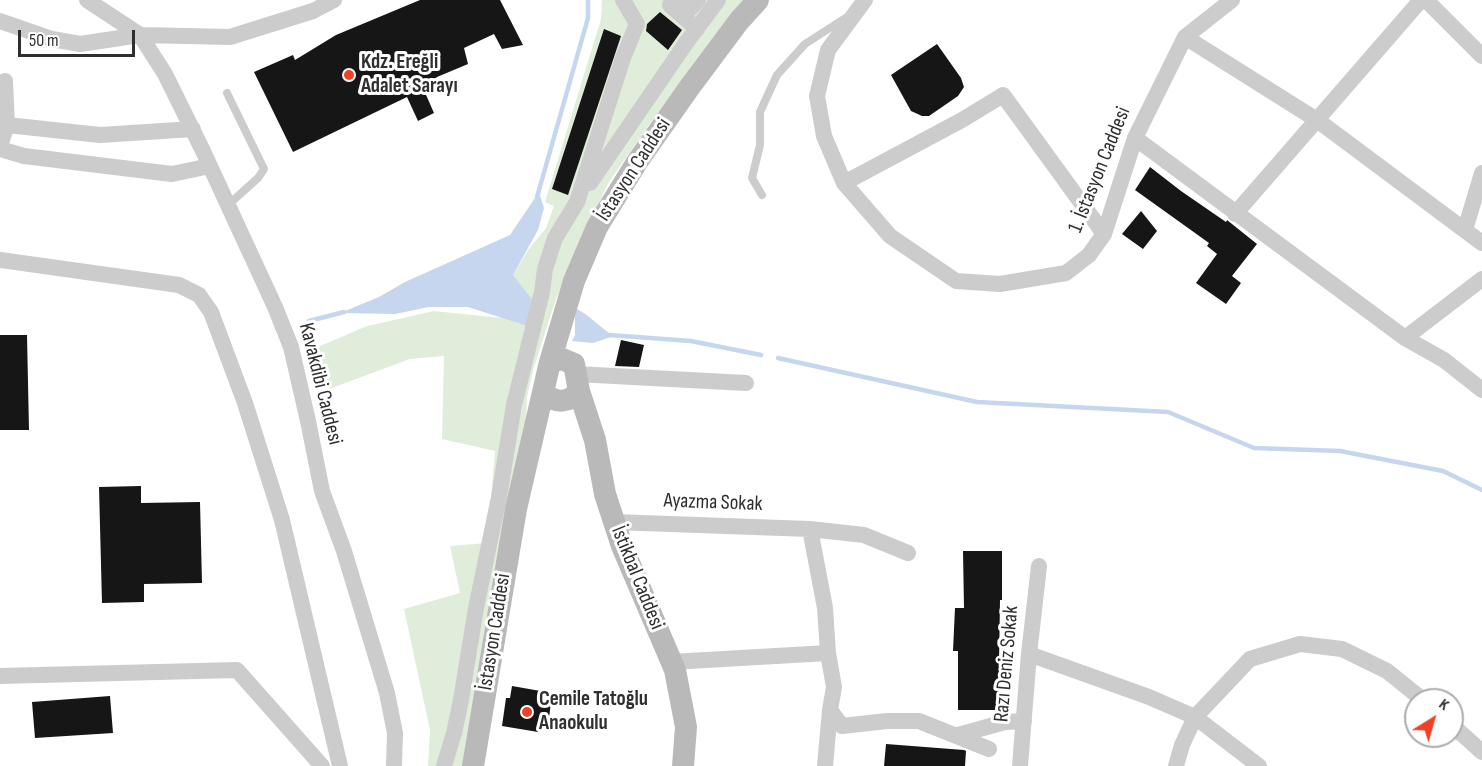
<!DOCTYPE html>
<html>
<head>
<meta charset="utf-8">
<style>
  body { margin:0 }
  #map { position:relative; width:1482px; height:766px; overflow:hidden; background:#fff; font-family:"Sofia Sans Condensed",sans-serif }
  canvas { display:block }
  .north { position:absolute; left:1404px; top:688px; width:60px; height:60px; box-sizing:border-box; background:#fff; border:2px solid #acacac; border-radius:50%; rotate:37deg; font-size:16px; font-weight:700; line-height:24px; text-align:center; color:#2f2f2f }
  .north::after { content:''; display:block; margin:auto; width:21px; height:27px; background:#f04127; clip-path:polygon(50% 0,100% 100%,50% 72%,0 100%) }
  .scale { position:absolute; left:18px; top:30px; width:117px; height:27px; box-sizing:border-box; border:3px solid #2f2f2f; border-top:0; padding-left:8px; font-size:18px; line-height:21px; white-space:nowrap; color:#2f2f2f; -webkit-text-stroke:4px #fff; paint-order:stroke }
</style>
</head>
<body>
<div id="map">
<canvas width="1482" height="766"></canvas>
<div class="north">K</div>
<div class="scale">50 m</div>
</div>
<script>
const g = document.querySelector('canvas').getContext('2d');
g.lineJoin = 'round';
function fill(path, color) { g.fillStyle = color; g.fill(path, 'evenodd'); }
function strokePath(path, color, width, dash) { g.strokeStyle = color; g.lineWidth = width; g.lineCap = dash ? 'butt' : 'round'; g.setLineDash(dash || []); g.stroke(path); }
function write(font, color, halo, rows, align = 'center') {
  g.font = font + ' "Sofia Sans Condensed",sans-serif'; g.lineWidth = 6; g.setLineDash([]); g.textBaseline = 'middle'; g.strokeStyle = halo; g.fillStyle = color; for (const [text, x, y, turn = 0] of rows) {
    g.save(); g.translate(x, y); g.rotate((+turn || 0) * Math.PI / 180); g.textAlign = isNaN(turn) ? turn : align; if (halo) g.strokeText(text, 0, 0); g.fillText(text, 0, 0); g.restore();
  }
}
fill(new Path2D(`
  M602,0H745L651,122L609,182L581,239L556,299L534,367L527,397L526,430L467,766H428L430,730L404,609L460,593L450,546L487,543L495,451L442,439L444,356L410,359L329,389L318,347L367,326L434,311L502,318L527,326L513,275L528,250L546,228L554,206L545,202L601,19Z`), '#e1eddb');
fill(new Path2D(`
  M539,192L544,208L538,230L513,275L534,302L527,326L468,307H429L395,314L340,313L379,297L405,282L510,235Z
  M575,308C590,315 600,328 614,336L593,343L572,341L575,335Z`), '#c6d6ee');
strokePath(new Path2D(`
  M537,197L588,18V0
  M309,321L344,312
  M609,335L691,341L761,355
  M778,358L977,402L1168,412L1254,448L1340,451L1443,471L1482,490`), '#c6d6ee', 4.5);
fill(new Path2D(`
  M420,0H500L523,45L502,49L494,34L464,48L468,64L437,77L423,88L434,113L418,121L407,97L293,152L254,72L293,55L295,60L336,35Z
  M660,12L682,30L668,50L646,31L647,24Z
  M604,29L621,36L568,195L552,189Z
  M937,44L961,78L964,87L958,96L929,116H922L911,111L891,75Z
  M1150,167L1181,191L1226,222L1227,220L1257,244L1232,276L1241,283L1226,304L1196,283L1217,254L1207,246L1209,243L1135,190Z
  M1141,211L1157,231L1143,249L1122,234Z
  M0,335H27L29,430H0Z
  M621,340L644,345L639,367L615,366Z
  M141,486V503L200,502L202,583L144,584V602L102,603L99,487Z
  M963,551H1002V600H1000L999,664H1000V710H958V651H953L955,608H964Z
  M512,686L552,693L548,727L539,728L538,732L502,726L506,698H510Z
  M110,696L113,733L35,738L32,702Z
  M886,744L964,750L966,751L965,766H884Z`), '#161616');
strokePath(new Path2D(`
  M227,93L264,169L258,178L228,205
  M762,195L752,178L760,145V112L777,75L805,44L847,17`), '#ccc', 8);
strokePath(new Path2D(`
  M87,0L140,35L165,74L203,151L275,307L291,347L308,421L322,491L344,551L387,693L395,733L394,766
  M672,0L670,5L697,29
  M678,0L690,9L698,0
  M865,0L828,50L817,96L824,136L844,183L890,236L956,281L1000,284L1066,273L1089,255L1104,234L1135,138L1185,37L1232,0
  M1426,0L1482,56
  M0,21L52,39L80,44L140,35L230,37L313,11L334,0
  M1185,37L1317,120L1482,243
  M7,125L100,135L193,129
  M1135,138L1405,338L1482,279
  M0,146L7,125L5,81
  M0,149L24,156L172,174L210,166
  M590,183L686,43L718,0
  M844,183L962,120L1003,95L1104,234
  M1235,214L1421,0
  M1465,230L1482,173
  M0,260L179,285L199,295L211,312L245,403L282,520L340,766
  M1405,338L1444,360L1482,390
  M576,374L746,383
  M614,522L810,529L864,535L908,553
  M828,653L834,687L830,710L842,726L887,721H919L989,749
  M1029,654L1149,697L1195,717L1259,766
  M671,662L828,653L825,608L810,529
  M0,676L237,670L322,766
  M1452,725L1482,752
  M958,735L1005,722L1024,721
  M444,766L454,733L461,700L476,608L499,497L514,405L542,292L545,269L555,238L577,202L623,58L637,24L623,0
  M825,766L830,710
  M1020,766L1029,654L1039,566
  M1176,766L1182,745L1195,717L1250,659L1300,644L1342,649L1387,671L1423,700`), '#ccc', 16);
strokePath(new Path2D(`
  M579,391L595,440L605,494L622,546L675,670L686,727L683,766
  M544,393C556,404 569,403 579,391L574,364L562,359L550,362
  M473,766L516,509L550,362L574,281L597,227L637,162L689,88L739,21L758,0`), '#b9b9b9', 22);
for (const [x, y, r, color] of [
  [349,75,6,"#f04127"],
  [527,712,6,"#f04127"]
]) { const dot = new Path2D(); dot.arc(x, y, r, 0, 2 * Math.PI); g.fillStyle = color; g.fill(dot); strokePath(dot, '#fff', 2); }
write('bold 21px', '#2f2f2f', '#fff', [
  ["Kdz. Ereğli",361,63],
  ["Adalet Sarayı",361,87],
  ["Cemile Tatoğlu",539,700],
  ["Anaokulu",539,724]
], 'left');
write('21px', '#2f2f2f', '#fff', [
  ["İstasyon Caddesi",634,170,-57],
  ["1. İstasyon Caddesi",1100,170,-68],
  ["Kavakdibi Caddesi",320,384,76],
  ["Ayazma Sokak",713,503,2],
  ["İstikbal Caddesi",637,578,68],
  ["İstasyon Caddesi",495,632,-81],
  ["Razı Deniz Sokak",1007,664,-85]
]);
</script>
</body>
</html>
